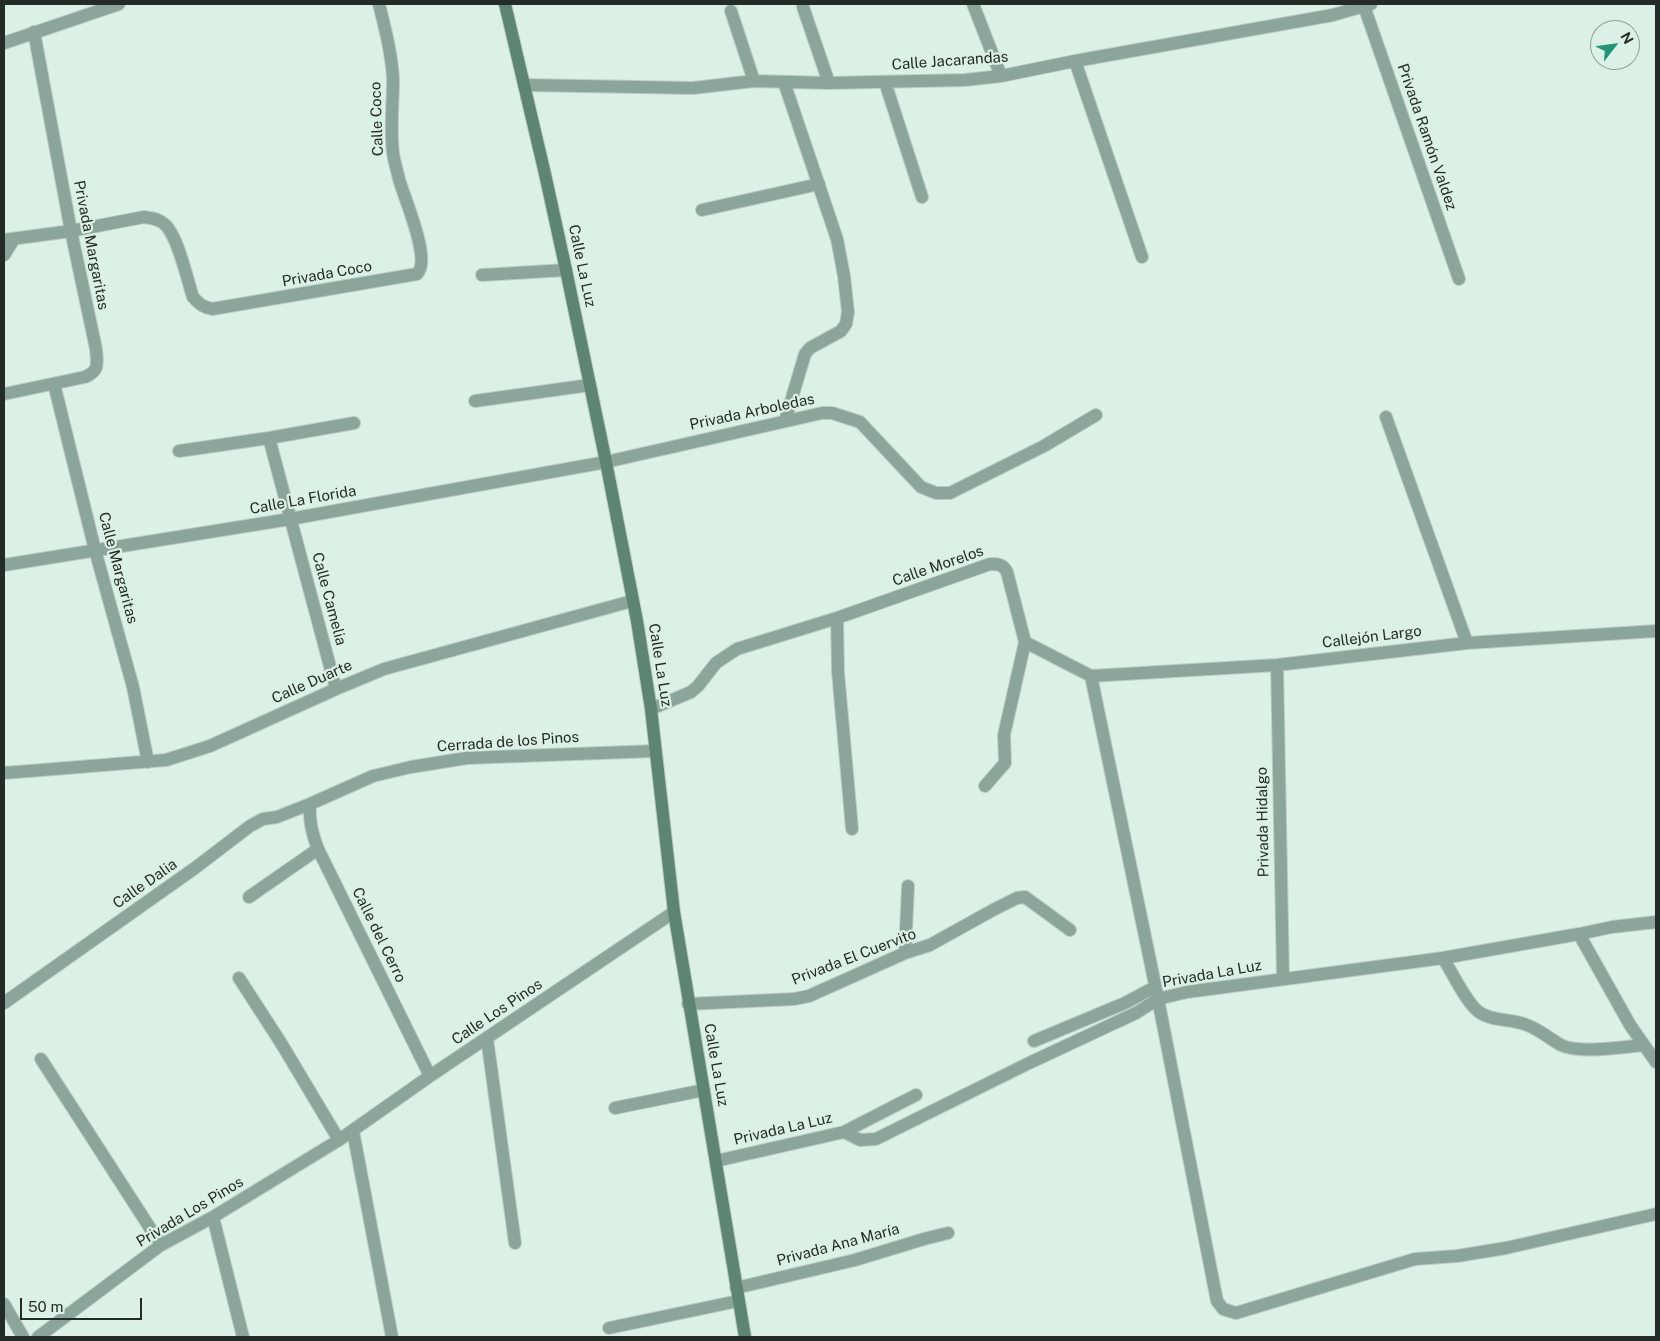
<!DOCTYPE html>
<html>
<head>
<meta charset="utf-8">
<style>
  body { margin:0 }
  #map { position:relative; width:1660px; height:1341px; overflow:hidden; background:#dbf0e7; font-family:"Public Sans",sans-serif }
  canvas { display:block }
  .frame { position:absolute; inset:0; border:5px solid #242c29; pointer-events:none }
  .north { position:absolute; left:1590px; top:20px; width:50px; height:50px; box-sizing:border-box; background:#dbf0e7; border:1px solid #92a29b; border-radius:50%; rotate:60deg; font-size:14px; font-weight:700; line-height:20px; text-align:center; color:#242c29 }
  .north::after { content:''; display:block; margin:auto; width:18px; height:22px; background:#249475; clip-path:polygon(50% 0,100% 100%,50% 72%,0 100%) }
  .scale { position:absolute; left:20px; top:1298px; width:122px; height:22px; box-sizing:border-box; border:2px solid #242c29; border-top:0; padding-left:6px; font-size:15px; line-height:18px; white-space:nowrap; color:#242c29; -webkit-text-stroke:4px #dbf0e7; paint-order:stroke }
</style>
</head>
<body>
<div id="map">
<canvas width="1660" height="1341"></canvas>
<div class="frame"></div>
<div class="north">N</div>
<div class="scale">50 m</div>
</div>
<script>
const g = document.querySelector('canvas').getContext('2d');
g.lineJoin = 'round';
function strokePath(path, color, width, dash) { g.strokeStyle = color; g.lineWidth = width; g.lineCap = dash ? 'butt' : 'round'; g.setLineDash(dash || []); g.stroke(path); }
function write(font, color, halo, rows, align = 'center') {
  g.font = font + ' "Public Sans",sans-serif'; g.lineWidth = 4.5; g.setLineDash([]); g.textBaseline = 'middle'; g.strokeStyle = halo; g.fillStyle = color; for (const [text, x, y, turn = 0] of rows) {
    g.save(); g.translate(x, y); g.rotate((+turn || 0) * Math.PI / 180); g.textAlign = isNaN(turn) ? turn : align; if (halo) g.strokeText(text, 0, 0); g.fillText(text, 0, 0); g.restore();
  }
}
const street = new Path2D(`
  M973,4L1001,76
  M1364,6L1459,279
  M803,7L829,83
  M731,11L754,81
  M4,43L119,4
  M1075,61L1142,257
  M784,82L837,239L844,276L848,312L846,324L841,331L810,348L805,354L785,421
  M885,82L922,197
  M524,85L693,88L754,81L829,83L965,80L1001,76L1075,61L1333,15L1371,4
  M702,210L819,184
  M4,240L71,231L144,217C150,218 157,218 163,223C177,232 187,279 193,297C199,304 203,307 212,309L417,274C432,260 404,198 399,179C397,170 394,161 393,153C390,129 393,104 393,80C392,55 385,28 379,4
  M4,255L14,239
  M482,275L566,270
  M54,384L95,550L133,687L148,762
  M4,394L85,377C100,370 97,364 96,349L71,231L34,32
  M475,401L590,385
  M1386,417L1467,643
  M269,438L336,689
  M179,451L269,438L354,423
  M4,565L290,519L606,462L822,413H832L860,422L921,487L936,493H950L1044,446L1096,415
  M837,618L838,672L852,829
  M1277,665L1283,978
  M1091,676L1158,999L1217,1301L1223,1309L1236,1313L1415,1259L1457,1256L1506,1248L1656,1214
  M1091,676L1277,665L1467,643L1656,631
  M651,709L691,692L698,686L716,663L737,649L837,618L990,564C998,564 1003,564 1007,572L1025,642L1091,676
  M4,773L166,760L210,746L336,689L384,669L632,601
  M985,786L1005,763L1004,735L1025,642
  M310,804C309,821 312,833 318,849L430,1076
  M249,897L318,849
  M1579,934L1630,1025L1656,1062
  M905,953L908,886
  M1443,958C1452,972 1467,1004 1479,1012C1491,1021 1511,1019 1524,1024C1538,1028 1548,1038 1561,1045C1579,1054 1623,1047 1644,1045
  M239,978L281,1043L339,1140
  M4,1003L195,868L250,826L263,819L277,817L310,804L373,776L411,767L467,758L655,751
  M688,1004L794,999L809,996L905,953L930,945L993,910L1017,898L1025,897L1070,930
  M487,1038L515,1243
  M1034,1041L1125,1003L1155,987
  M41,1059L161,1245
  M615,1108L704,1090
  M353,1131L392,1337
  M844,1132L916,1095
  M716,1161L844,1132L860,1140L876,1139L1027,1064L1136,1013L1158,999L1187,992L1443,958L1579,934L1612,927L1656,922
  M213,1217L243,1337
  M736,1288L855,1260L924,1239L948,1233
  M4,1304L23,1337
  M609,1328L738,1301
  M38,1337L161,1245L213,1217L339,1140L430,1076L674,912`);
const secondary = new Path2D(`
  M505,4L545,174L566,270L606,462L637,621L651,709L674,912L745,1337`);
strokePath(street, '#bacdc5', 14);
strokePath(secondary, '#bacdc5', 14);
strokePath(street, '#8ca59c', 12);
strokePath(secondary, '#5e8476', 12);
write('15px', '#242c29', '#dbf0e7', [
  ["Calle Jacarandas",950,61,-4],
  ["Calle Coco",377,119,-92],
  ["Privada Ramón Valdez",1427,137,71],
  ["Privada Margaritas",91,245,79],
  ["Calle La Luz",582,266,78],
  ["Privada Coco",327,274,-10],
  ["Privada Arboledas",752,412,-12],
  ["Calle La Florida",303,500,-10],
  ["Calle Morelos",938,566,-19],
  ["Calle Margaritas",118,568,75],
  ["Calle Camelia",329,599,75],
  ["Callejón Largo",1372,637,-7],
  ["Calle La Luz",660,665,81],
  ["Calle Duarte",312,682,-24],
  ["Cerrada de los Pinos",508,742,-4],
  ["Privada Hidalgo",1263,822,-91],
  ["Calle Dalia",145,884,-35],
  ["Calle del Cerro",379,935,64],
  ["Privada El Cuervito",854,957,-21],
  ["Privada La Luz",1212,974,-10],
  ["Calle Los Pinos",497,1012,-34],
  ["Calle La Luz",716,1065,80],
  ["Privada La Luz",783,1129,-13],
  ["Privada Los Pinos",190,1212,-31],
  ["Privada Ana María",838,1245,-15]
]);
</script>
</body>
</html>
